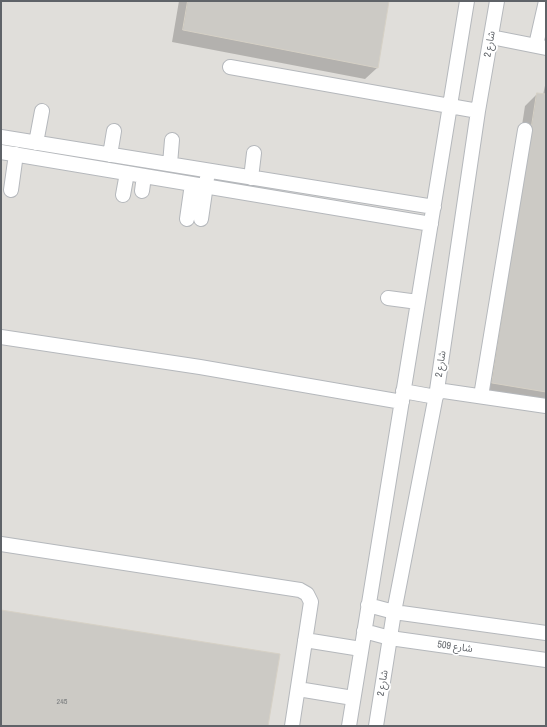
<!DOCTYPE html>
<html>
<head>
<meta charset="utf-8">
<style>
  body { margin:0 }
  #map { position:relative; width:547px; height:727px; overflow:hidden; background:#f1efe8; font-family:"Archivo Narrow",sans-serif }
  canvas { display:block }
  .frame { position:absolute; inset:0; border:2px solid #5f6368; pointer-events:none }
</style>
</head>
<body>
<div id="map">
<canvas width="547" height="727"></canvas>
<div class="frame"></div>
</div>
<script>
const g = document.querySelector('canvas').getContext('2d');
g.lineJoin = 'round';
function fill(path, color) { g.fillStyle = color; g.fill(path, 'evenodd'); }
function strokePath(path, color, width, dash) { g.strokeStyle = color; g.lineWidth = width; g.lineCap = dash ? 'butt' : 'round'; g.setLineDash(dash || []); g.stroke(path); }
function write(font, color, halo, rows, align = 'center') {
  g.font = font + ' "Archivo Narrow","Noto Sans Arabic",sans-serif'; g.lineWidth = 3.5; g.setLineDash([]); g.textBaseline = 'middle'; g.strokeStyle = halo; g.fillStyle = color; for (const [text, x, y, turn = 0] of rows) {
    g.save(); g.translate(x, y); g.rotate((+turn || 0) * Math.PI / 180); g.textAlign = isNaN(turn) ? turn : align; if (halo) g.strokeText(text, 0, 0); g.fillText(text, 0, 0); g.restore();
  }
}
fill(new Path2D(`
  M1,1H546V726H1Z`), '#e0deda');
fill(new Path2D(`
  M179,1H388L377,68L365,79L172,42Z
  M546,81V405L480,394L525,106L537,94L543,95Z`), '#0003');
const building = new Path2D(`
  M188,1H389L378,68L183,30Z
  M537,93L546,94V392L492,383Z
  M1,610L280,654L268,726H1Z`);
fill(building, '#cccac5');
strokePath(building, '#d6d1c6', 1);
const minor = new Path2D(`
  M491,37L546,48
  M536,45L546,1
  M230,67L478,111
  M1,137L434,207
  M36,143L42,111
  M1,152L431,224
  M110,155L114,131
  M170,164L172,140
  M251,178L254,153
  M11,190L16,154
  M142,191L144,176
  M123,195L127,173
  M187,219L192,184
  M201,219L207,178
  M388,298L418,302
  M1,337L200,367L402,402
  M437,390L546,406
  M403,391L436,397
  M481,396L525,130
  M1,544L300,590L307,594L311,602L292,726
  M368,605L394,612L546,633
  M364,631L390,638L546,660
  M305,640L361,649
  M298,689L353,698
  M349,726L467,1
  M376,726L394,612L437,390L478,111L497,1`);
strokePath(minor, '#b5b8bc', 16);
strokePath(minor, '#fff', 14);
write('8px', '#7a7d7f', null, [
  ["245",62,702]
]);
write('10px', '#5f6368', '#fff', [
  ["شارع 2",490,44,-80],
  ["شارع 2",441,364,-82],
  ["شارع 509",455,647,8],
  ["شارع 2",383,683,-81]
]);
</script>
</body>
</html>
